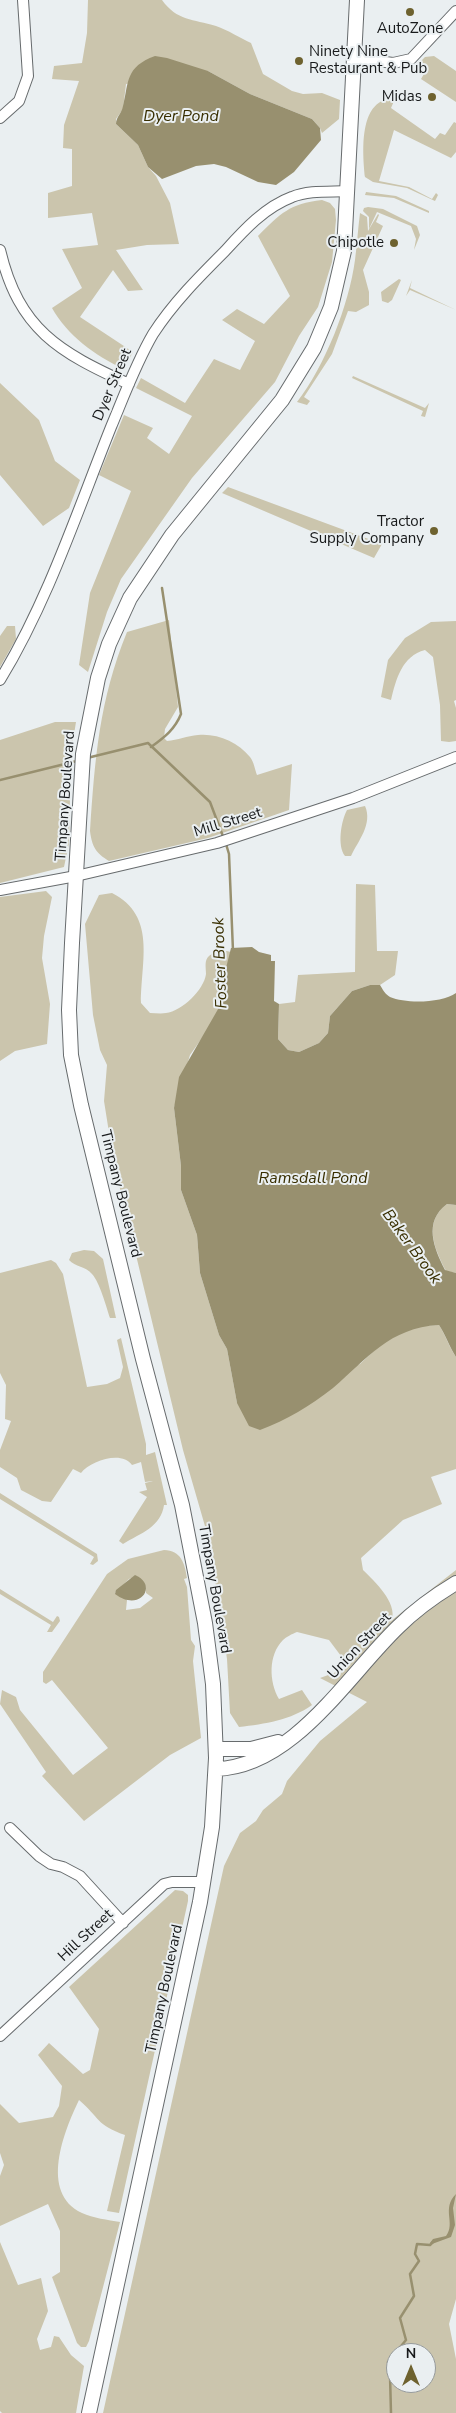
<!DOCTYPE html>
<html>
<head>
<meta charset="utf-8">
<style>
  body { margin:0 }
  #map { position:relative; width:456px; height:2413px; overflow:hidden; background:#eaeff1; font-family:"Nunito Sans",sans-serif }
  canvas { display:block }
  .north { position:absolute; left:386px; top:2343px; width:50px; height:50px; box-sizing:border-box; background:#eaeff1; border:1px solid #969a9b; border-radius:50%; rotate:0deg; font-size:14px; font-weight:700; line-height:20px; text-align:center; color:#181a1b }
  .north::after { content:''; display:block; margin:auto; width:18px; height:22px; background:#6e622f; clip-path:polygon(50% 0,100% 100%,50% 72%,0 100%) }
</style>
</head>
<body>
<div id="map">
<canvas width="456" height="2413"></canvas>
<div class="north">N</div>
</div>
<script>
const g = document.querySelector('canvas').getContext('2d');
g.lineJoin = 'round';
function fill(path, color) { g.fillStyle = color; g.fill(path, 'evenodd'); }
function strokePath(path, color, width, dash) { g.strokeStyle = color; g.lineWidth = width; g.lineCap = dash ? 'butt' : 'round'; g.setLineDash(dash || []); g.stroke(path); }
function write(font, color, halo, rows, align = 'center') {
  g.font = font + ' "Nunito Sans",sans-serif'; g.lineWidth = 4; g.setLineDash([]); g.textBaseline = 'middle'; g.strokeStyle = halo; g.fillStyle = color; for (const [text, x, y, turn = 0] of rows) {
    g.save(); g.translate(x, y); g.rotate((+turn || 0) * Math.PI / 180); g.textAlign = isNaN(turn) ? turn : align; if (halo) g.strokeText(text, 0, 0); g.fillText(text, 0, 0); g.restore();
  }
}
fill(new Path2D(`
  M88,0H162C177,21 193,19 216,26C228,30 240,38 251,43L263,74L292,91L303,94L322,93L340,100L339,119L322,133L320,128L312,119L250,94L208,71L126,84L123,109L116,119V124L138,145L148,167L156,176L170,203L179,244L147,245L116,250L143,290L128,291L113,270L80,317L133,352L124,369C95,356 67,335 52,308L82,288L62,249L98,245L92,213L48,218V193L72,186V149L63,148L64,125L79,81L52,79L54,66L82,63L87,33Z
  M434,56L456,71V102L421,79L428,67L420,62L425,57Z
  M388,99L394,101L391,108L435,139L440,133L445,135L454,122L456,123V152L451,158L394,130L379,181L409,187L432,199L436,193L438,195L435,201L407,188L373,182L365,177C363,156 358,105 388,99Z
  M366,192L396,196L429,211V213L394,198L365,195Z
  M322,200L330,203L335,209L336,220L332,262L318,307L299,336L275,382L192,478L121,579L107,612L88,672L79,665L90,593L131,491L99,475L124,415L153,428L147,438L169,454L192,416L136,388L141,378L185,403L214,359L240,370L255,341L222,320L237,309L264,324L290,296L258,236C281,213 289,204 322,200Z
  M368,207L383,209L417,226L420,235L414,250L416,239L411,226L377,212L369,229V217L363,211L364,208Z
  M360,213L367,217L368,231L378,214L379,215L376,222L383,226L363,270L369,292V305L356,312L348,311L332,354L304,397L310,401L307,405L297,402C325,366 349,305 355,260C357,244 358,229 360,213Z
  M399,279L401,280L392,300L388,303L382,301L381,292Z
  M412,280L410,288L456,310L410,290L406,296Z
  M353,376L425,408L429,403L425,417L421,416L423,411L352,378Z
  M0,383L39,420L55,461L80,480L69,508L43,526L0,475Z
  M228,487L382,544L374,558L222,493Z
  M169,620L178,707L165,729L164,738L167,741C178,740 187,736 198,735C217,733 238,742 250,757C254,762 255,770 257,775L292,764L289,810L208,838L109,861C96,853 92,847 90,831C95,758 99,701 127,632Z
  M456,621V700L454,701L456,708V741L449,742L441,741L440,705L433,657L425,650C402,656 396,679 391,700L381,697L388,660L405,638L431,622Z
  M7,626H15L16,639L0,667V636Z
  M55,722H76L71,753L69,843L64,867L0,883V740Z
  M365,806C373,824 358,841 351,856H345C337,846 341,821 347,810Z
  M356,884L375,885L377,951H398L395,975L380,985H370L352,991L330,1016L328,1033L319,1043L299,1052L288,1050L278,1039L279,1004L295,1002L298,975L355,972Z
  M46,891L52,897L44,936L42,958L50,1004L47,1044L15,1051L0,1061V897Z
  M112,893C157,916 141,961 141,1003L150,1013C155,1013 161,1014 166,1013C182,1011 204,990 206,974C206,968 204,960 209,956C216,950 223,950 231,952L224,976L225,997L209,1028L190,1055L174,1108L181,1166V1190L197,1235L200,1273L219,1335L227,1349L237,1403L360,1364L381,1344L403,1331L418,1326L439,1325C446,1336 449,1347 456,1357V1469L431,1477L442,1504L403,1520L361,1558L363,1570C375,1582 397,1602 392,1620L456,1570V2299L449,2324L456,2359V2413H103L224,1866L240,1833L256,1821L263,1810L282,1794L287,1781L320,1741L367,1702L320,1678L342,1670L347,1664L329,1640L297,1632C292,1634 286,1637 283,1640C268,1655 269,1682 279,1699L302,1690L312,1705C291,1720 265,1724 239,1727L230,1713L227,1659L209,1540L183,1450L114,1164L104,1101L107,1065L100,1050L93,1015L85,924L99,895ZM396,2353H426V2383H396Z
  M447,1204L456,1205V1273L446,1271C434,1248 423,1222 447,1204Z
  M84,1250L94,1251L103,1259L116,1318H110C106,1306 100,1283 92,1274C86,1266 75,1267 69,1260L72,1253Z
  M51,1260L56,1263L63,1274L87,1387L107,1384L120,1378L123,1367L117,1340L121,1338L146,1444V1455L155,1452L167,1505H164C161,1527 141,1533 123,1544L119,1541L147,1497L139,1492L147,1490L145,1483L153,1481L145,1482L141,1462L132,1465C122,1450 90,1461 81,1473L73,1469L51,1502L42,1501L21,1490L17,1478L0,1467V1450L11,1421L5,1419L6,1385L0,1373V1273Z
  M0,1493L97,1554L98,1561L93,1565L90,1564L94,1557L0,1499Z
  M164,1550C181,1550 185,1564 187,1578L184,1579L187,1587L191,1640L195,1646L193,1661L201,1738L170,1755L84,1821L42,1776L46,1772L0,1704L2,1690L16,1697L20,1710L73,1775L108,1748L52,1680L46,1684L43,1682V1672L107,1574L128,1559ZM137,1576L146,1587V1593L153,1598L140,1608L126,1610L127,1600L115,1593L129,1579Z
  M0,1589L53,1622L57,1616L59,1617L60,1621L52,1632H47L51,1625L0,1594Z
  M175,1890L183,1891L188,1895V1901L119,2213L107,2211L125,2135C96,2125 100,2118 79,2100C64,2131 39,2193 82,2213C93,2218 108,2220 120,2222L89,2341L86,2347H81L77,2343L52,2277L60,2272V2231L48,2204L0,2226V2176L4,2165L0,2153V2104L19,2123L53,2117L59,2106L62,2086L38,2055L49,2043L83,2074L90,2070L99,2029L69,1987Z
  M0,2242L18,2285L41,2278L48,2311L37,2339L40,2350L51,2347L54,2336L59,2337L71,2355L84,2366L76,2413H2L0,2411Z`), '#cbc5ad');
fill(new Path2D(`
  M155,56L167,58L208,71L250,94L312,119L320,128L321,140L294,172L276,185L258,182L226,167L214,164L196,166L162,179L148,167L138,145L116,124C116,117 122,113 123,106C129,82 125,67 155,56Z
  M252,947L259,952L271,955V961H275L274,1001L279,1004L278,1039L288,1050L299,1052L319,1043L328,1033L330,1016L352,991L370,985H380C383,990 385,994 390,997C406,1004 442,1003 456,993V1205L447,1204C423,1222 434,1248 445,1270L456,1273V1357C449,1346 446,1336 439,1325C389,1328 368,1358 333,1388C310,1406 287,1420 260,1430L249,1426L237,1403L227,1349L219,1335L200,1273L197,1235L181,1190V1166L174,1108L179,1077L225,997L224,976L231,948Z
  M135,1575C159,1585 140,1613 115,1594L116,1590Z
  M456,2194L453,2208L455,2225L451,2237L432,2244L430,2243L433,2239L446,2236C456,2223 441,2209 456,2194Z`), '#98906f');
strokePath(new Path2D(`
  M151,747C165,737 175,729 181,714L162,588
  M87,758L148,743L210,802L224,839
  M0,780L77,761
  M226,844L229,854L233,951
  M391,2413L390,2375L388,2362L406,2340L400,2318L414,2296L410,2274L419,2261L415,2254L417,2244L430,2245L433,2242`), '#98906f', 2.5);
const street = new Path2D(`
  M355,58L393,63L411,59L456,11
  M0,118L19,101L28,76L23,0
  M0,250C19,330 59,352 129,384
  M0,680C48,601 77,512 111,427C124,396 136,363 153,334C173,303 199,277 225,251C244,230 265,207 292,197C309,190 330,192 348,191
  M0,890L76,876L217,843L353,798L456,757
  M10,1828L39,1856L51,1864L63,1867L80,1876L123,1923
  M0,2036L164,1884L172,1882H203`);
const secondary = new Path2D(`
  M216,1749H251L278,1742
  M216,1769C293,1767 347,1676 398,1627C415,1610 436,1595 456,1583
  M89,2413L200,1902L212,1827L216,1758L213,1684L205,1623L182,1505L143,1359L81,1105L71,1055L69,1010L72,943L83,754L98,678L109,644L130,598L172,535L282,400L314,348L331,307L344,251L357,0`);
strokePath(street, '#676b6d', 12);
strokePath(secondary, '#676b6d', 16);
strokePath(street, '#fff', 10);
strokePath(secondary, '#fff', 14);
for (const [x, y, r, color] of [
  [410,12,5,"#6e622f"],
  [299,61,5,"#6e622f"],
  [432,97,5,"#6e622f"],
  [394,243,5,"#6e622f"],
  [434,531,5,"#6e622f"]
]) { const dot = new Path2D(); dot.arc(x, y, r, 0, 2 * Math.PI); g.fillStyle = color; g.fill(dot); strokePath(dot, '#eaeff1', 2); }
write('15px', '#181a1b', '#eaeff1', [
  ["AutoZone",410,29,"center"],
  ["Ninety Nine",309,52,"left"],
  ["Restaurant & Pub",309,69,"left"],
  ["Midas",422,97],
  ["Chipotle",384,243],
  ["Tractor",424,522],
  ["Supply Company",424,539]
], 'right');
write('15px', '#181a1b', '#eaeff1', [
  ["Dyer Street",113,385,-67],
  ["Timpany Boulevard",66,796,-86],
  ["Mill Street",228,823,-17],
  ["Timpany Boulevard",120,1194,76],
  ["Timpany Boulevard",214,1589,80],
  ["Union Street",360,1646,-47],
  ["Hill Street",86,1936,-43],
  ["Timpany Boulevard",165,1989,-78]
]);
write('italic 16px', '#382e00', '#eaeff1', [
  ["Dyer Pond",181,117],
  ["Foster Brook",221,963,-92],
  ["Ramsdall Pond",313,1179],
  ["Baker Brook",411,1247,54]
]);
</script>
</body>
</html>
